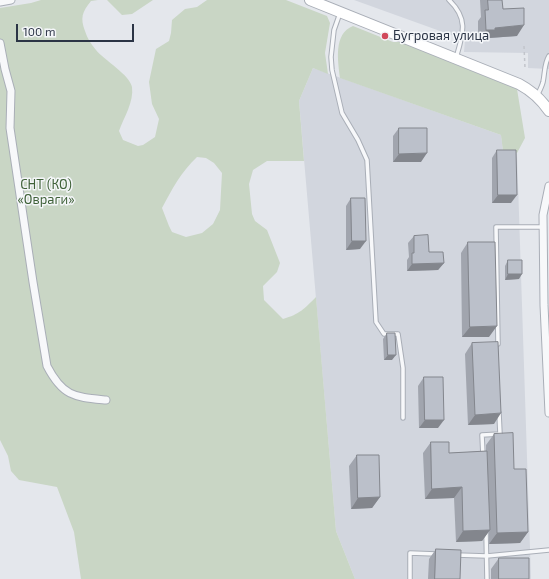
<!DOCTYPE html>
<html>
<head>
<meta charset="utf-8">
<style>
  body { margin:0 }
  #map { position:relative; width:549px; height:579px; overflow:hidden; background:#e4e7ec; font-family:"Exo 2",sans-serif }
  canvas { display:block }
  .scale { position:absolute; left:16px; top:24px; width:118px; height:18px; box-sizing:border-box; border:2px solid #2b3445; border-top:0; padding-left:5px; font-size:12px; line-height:14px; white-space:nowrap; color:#2b3445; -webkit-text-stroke:3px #f4f6f9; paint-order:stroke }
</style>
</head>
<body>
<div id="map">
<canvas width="549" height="579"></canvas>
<div class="scale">100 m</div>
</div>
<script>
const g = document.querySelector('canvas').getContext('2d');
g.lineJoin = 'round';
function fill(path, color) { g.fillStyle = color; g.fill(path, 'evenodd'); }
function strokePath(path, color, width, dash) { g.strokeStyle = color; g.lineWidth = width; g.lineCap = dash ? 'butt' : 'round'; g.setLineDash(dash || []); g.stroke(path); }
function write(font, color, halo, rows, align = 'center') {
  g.font = font + ' "Exo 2",sans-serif'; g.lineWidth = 3; g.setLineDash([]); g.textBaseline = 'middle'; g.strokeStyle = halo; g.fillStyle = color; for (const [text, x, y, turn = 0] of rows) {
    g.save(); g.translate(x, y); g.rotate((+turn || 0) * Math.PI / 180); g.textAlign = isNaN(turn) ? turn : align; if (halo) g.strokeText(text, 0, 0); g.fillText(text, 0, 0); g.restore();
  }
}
fill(new Path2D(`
  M354,0H549V76V69L528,68V53L464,52L465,40Z
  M313,68L501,135L503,151L517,153L531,579H355L336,531L299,101Z`), '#d2d6de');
fill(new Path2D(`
  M41,0H98L91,1C82,12 80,18 85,31C87,38 91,44 96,50C104,60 130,75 132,87C134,102 124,117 119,131L123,140L138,146L143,145L155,137L159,119L152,104L149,82L156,49L169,41L171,33L172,20L185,9L197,7L207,0H286L327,16L330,23L325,53L328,74L313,68L299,101L304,161H267L253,170L249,184L252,214L255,221L267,230L280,263L277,272L263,286L264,300L283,319C300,314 304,309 316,297L336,531L355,579H81L74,532L57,487L19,480L11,471L8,456L0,440V8L31,3ZM197,157L206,158L214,163L222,173L220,210L213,224L202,233L186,237L172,232L169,226L162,208C172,189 181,172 197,157Z
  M107,0H153L132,14L122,15Z
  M353,26L393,42H400L517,89L525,138L517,153L503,151L501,135L340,78C338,61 333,34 353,26Z`), '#c9d6c5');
const lane = new Path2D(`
  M449,0C469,19 463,34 456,58
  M340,13L334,30L331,57L332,70L342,113L358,140L367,160L376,322L384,334H398L403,368V418
  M538,94C540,90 542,86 543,82C545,73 544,64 549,56
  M498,344L496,227H543
  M483,456L482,435L500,434L499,413
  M486,532L487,579
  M456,555L487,556L549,550
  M410,579V553L436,554`);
const street = new Path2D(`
  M0,2L11,0
  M0,43L5,69L11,91L10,128L33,282L47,366C63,397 75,397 106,400
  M549,186L543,215L544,305L549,413`);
const secondary = new Path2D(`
  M310,0L519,84C532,91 541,99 549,111`);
strokePath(lane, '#a9aeb7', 5.5);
strokePath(street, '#a9aeb7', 9);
strokePath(secondary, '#a9aeb7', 12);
strokePath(new Path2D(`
  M524,46L525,68`), '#c2c5cb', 1.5, [3, 3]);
strokePath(lane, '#f7f8fa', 3.5);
strokePath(street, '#f7f8fa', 7);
strokePath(secondary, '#fff', 10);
fill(new Path2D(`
  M480,0H502L503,9L517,36L489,38L487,41H478V21L481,17Z
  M399,128L421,162H393V136Z
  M497,150L511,203H492V158Z
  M351,198L360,249L346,250V206Z
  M414,236L429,252L444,263L438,270L407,271V260L409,257L408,243Z
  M468,242L489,337H462L461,253Z
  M508,260L519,279L505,280V266Z
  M387,333L392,360H384L383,339Z
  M472,343L494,424L468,425L465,354Z
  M424,377L438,428H419L418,386Z
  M494,434L514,469L528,532L520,543L489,544V531L482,541L456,542L454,498L425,499L423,453L431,442L449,453L486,451V445Z
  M357,455L380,497L372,508L351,509L349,466Z
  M436,549L460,579H428L429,559Z
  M499,558L529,579H491V569Z`), '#a1a5ae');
fill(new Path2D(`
  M524,25L517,36L489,38L487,41H478L486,30L495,28Z
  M427,153L421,162H393L399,154Z
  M498,195H517L511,203H492Z
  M352,241H366L360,249L346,250Z
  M444,263L438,270L407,271L412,264Z
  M508,274H522L519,279L505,280Z
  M497,326L489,337H462L470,327Z
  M388,355H396L392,360H384Z
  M501,413L494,424L468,425L475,415Z
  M425,420H444L438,428H419Z
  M462,487L454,498L425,499L432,489Z
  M380,497L372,508L351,509L358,498Z
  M490,530L482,541L456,542L463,531Z
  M528,532L520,543L489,544L497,533Z`), '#83868d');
const building = new Path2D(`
  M488,0H502L503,9L524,8V25L495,28V30H486L485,10H488Z
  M399,128H427V153L399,154Z
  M497,150H516L517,195H498Z
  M351,198H365L366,241H352Z
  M428,235L429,252H443L444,263L412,264V253H414V236Z
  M468,242H495L497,326L470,327Z
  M508,260H522V274H508Z
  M387,333H395L396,355H388Z
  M498,342L501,413L475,415L472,343Z
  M424,377H443L444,420H425Z
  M513,433L514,469H526L528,532L497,533L494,434Z
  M431,442H449V453L487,451L490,530L463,531L462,487L432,489Z
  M357,455H379L380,497L358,498Z
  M436,549L461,550L460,579H435Z
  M499,558H529V579H499Z`);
fill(building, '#bbc0ca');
strokePath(building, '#83868d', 1);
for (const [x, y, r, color] of [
  [385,36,4,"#d1495b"]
]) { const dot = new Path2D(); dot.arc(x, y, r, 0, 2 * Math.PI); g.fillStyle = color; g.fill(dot); strokePath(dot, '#f4f6f9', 1.5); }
write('13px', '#2b3445', '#f4f6f9', [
  ["Бугровая улица",393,36]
], 'left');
write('13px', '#3f6138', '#f4f6f9', [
  ["СНТ (КО)",46,185],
  ["«Овраги»",46,200]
]);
</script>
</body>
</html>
